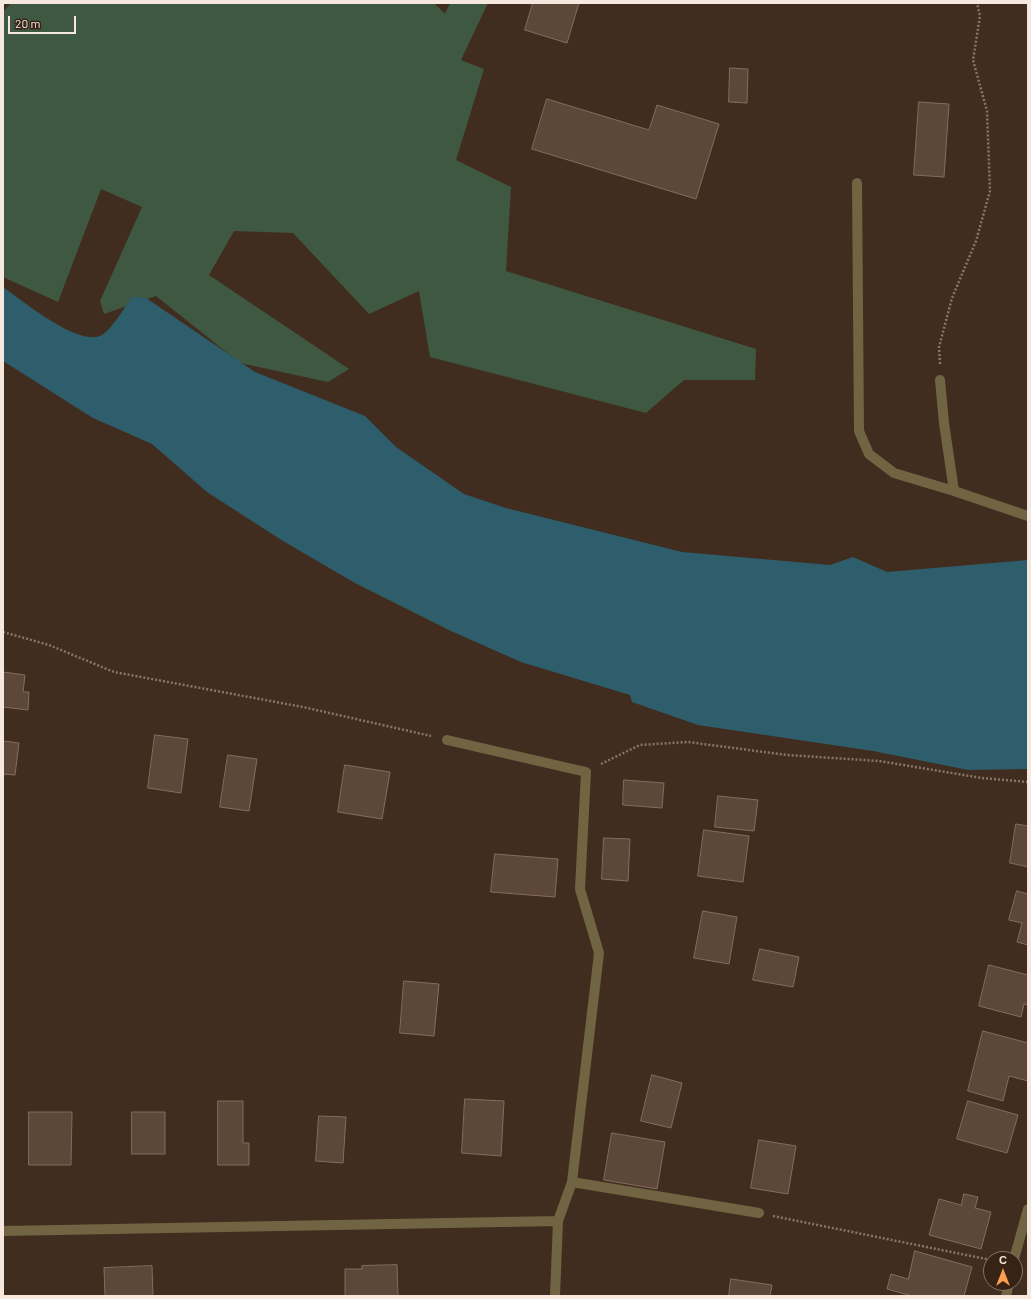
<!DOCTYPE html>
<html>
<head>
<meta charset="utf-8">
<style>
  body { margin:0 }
  #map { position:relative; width:1031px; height:1299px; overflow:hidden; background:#412d1f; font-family:Barlow,sans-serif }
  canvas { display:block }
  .frame { position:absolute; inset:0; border:4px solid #f6e8df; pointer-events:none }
  .north { position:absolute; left:983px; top:1251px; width:40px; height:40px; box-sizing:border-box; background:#372315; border:1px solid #837266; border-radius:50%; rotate:0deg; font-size:11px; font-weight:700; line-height:16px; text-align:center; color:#f6e8df }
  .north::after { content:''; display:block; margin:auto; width:14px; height:18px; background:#f99f4d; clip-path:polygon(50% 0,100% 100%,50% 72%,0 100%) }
  .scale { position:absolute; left:8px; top:16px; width:68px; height:18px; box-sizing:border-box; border:2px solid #f6e8df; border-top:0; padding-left:5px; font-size:12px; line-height:14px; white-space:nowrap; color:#f6e8df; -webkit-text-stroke:3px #372315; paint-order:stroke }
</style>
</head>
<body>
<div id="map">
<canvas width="1031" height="1299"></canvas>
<div class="frame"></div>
<div class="north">С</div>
<div class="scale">20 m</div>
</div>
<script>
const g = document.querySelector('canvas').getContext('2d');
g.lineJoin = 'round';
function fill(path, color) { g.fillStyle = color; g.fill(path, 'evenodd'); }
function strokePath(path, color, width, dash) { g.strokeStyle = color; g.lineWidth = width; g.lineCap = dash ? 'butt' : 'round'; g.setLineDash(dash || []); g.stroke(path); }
fill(new Path2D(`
  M11,3H434L445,14L450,3H488L461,60L484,69L456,160L511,187L506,271L756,349L755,380H684L646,413L430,357L419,291L369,314L293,233L234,231L209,275L349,369L328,382L240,363L156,296L104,314L100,301L142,207L101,189L58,302L3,277V12Z`), '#3e5841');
fill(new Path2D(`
  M3,287C22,300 79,348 102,335C110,331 126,306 132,297L146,298L255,372L365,416L396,447L464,494L506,508L682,552L830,565L853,557L887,572L1028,560V769L968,770L873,751L698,725L632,702L630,695L521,662L451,631L355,583L283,541L207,492L152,444L93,418L3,361Z`), '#2e5d6c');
const building = new Path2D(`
  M533,3H579L567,43L525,30Z
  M730,68L748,69L747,103L729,102Z
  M547,99L649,130L657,105L719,124L696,199L532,149Z
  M919,102L949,104L944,177L914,175Z
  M3,672L25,675L23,692H29L28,710L3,707Z
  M155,735L188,739L181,793L148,788Z
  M3,741L19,743L15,775L3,774Z
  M228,755L257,759L249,811L220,807Z
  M345,765L390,772L382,819L338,812Z
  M624,780L664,783L662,808L623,805Z
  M718,796L758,800L754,831L715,827Z
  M1016,824L1028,826V867L1010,863Z
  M704,830L749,836L743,882L698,876Z
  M604,838L630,839L628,881L602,879Z
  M495,854L558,859L555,897L491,892Z
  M1017,891L1028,894V945L1017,942L1022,923L1009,920Z
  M703,911L737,917L729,964L694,958Z
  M760,949L799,957L793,987L753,980Z
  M989,965L1028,975V1005L1024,1004L1021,1017L979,1006Z
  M404,981L439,984L434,1036L400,1033Z
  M983,1031L1028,1043V1081L1009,1076L1003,1101L968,1091Z
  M652,1075L682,1083L671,1128L641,1121Z
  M465,1099L504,1101L501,1156L462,1153Z
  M218,1101H243V1143H249V1165H218Z
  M968,1101L1018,1115L1007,1153L957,1139Z
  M29,1112H72L71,1165H29Z
  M132,1112H165V1154H132Z
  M319,1116L346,1117L343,1163L316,1161Z
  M612,1133L665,1142L657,1189L604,1180Z
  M759,1140L796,1146L788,1194L751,1188Z
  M964,1194L978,1197L975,1208L991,1212L981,1249L929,1235L939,1199L961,1205Z
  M915,1251L972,1267L964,1296H912L887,1289L891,1274L908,1279Z
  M397,1265L398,1296H345V1269H362V1266Z
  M152,1266L153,1296H105L104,1268Z
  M731,1279L772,1285L770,1296H729Z`);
fill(building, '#5d4738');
strokePath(building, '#856d5d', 1);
strokePath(new Path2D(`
  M940,364L939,347L952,298L976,241L990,191L987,111L973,60L980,16L977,3
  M3,632L49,645L114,672L303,707L431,736
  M601,764L640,745L688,742L787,755L879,761L982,778L1028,782
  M773,1216L991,1260`), '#88766a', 2.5, [2, 2]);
strokePath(new Path2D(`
  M857,183L859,431L869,454L894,473L954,491L1028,516
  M940,380L944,423L954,491
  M447,740L586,772L580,889L599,953L572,1182L558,1221
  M572,1182L759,1213
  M3,1231L558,1221L555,1296
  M1014,1259L1028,1209
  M1006,1296L1009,1283`), '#716442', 10);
</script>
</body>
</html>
